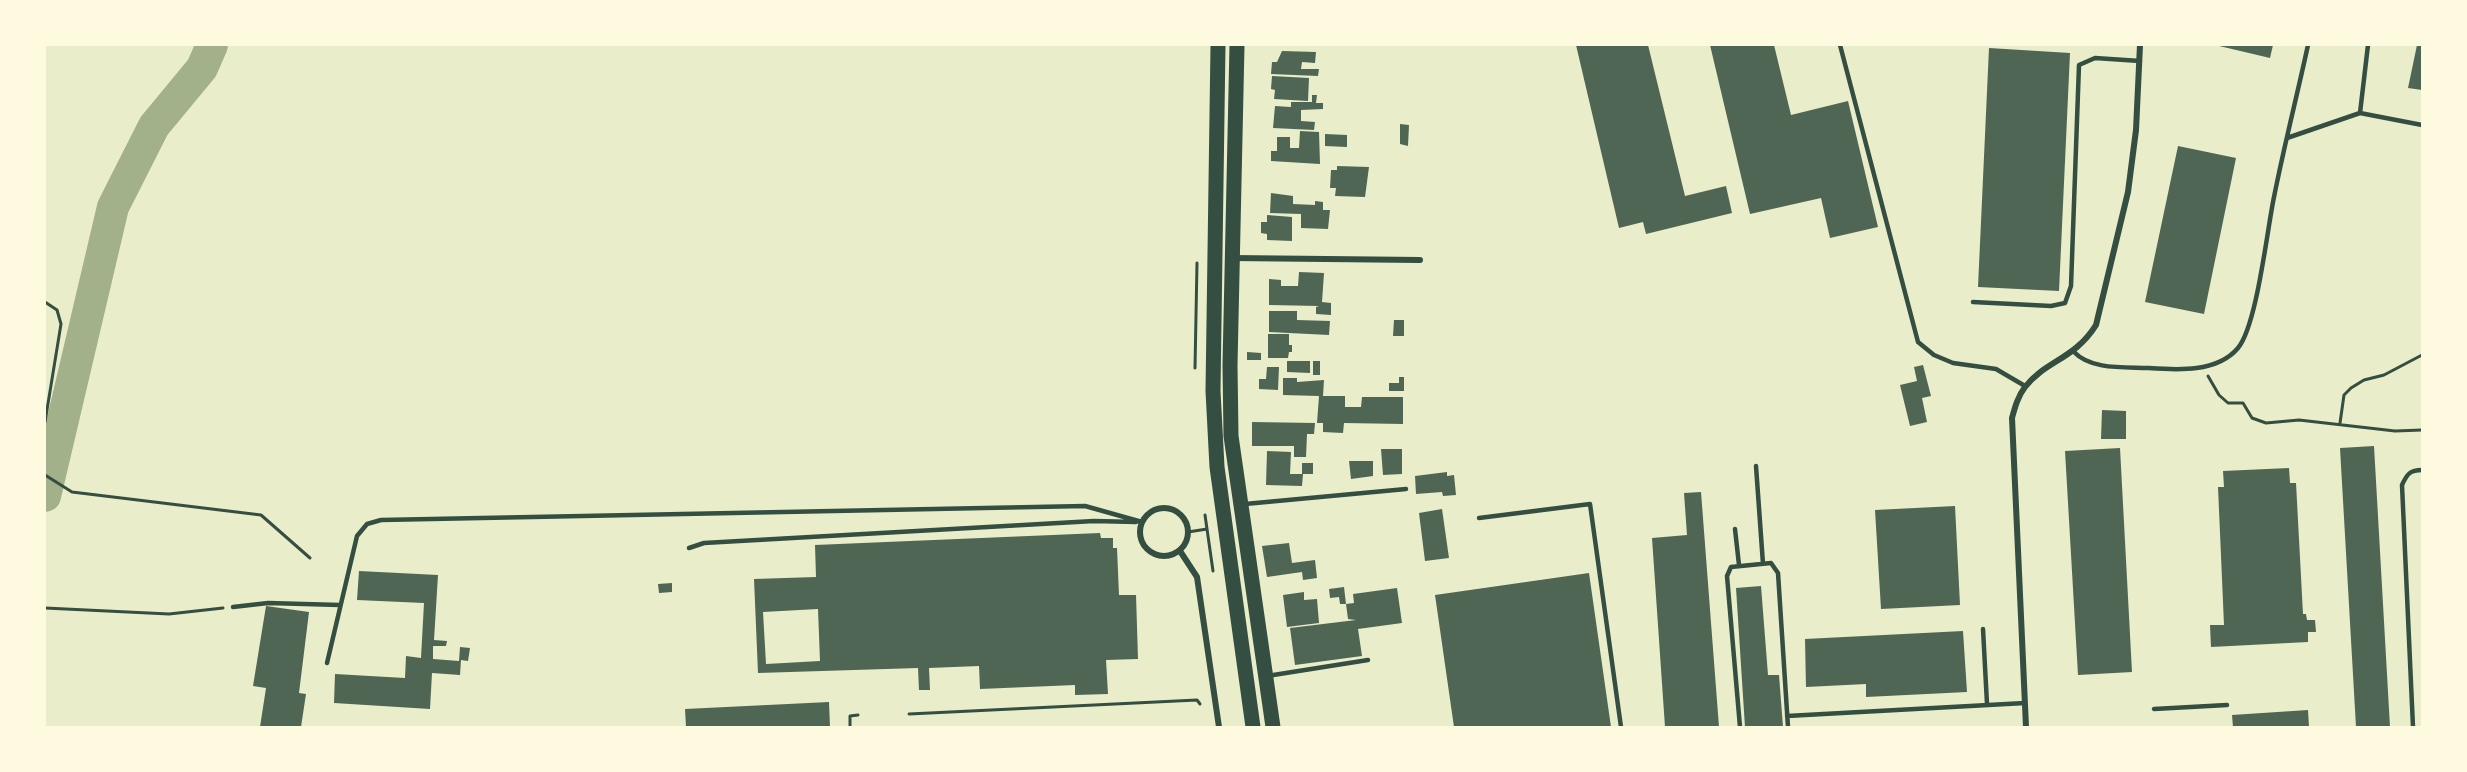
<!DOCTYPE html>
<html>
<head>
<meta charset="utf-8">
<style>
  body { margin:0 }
  #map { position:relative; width:2467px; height:772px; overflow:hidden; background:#e9edc9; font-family:Inter,sans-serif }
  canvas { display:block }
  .frame { position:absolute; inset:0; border:46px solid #fefae0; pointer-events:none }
</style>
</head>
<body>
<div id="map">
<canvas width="2467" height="772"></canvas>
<div class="frame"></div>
</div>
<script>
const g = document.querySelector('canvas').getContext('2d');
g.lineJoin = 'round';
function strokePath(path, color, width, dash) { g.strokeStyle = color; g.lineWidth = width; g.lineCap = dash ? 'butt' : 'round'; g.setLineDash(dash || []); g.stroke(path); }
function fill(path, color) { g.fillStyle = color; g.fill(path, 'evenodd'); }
strokePath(new Path2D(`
  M45,496L113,207L154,126L202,68L212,45`), '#a3b18a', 32);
fill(new Path2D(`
  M1576,45H1648L1685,196L1726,186L1732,213L1646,234L1643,222L1619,228Z
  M1710,45H1774L1791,115L1848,101L1878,227L1830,238L1821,198L1750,214Z
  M2215,45H2273L2270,58Z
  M2417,45H2422V90L2408,88Z
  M1989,48L2070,53L2059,291L1978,287Z
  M1282,51L1316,52L1315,63L1302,62L1301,69H1319L1318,76L1271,74L1272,62H1277Z
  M1272,76L1309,78L1308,101L1274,99L1275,90L1271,89Z
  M1312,95H1317L1316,103H1323V109L1301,110V121L1315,122L1314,130L1273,128L1275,106L1291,107V102H1312Z
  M1400,124L1409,125L1408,146L1400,144Z
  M1300,131L1319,132L1320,164L1271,161V151H1277V137H1290V148H1299Z
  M1325,134L1347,135V147L1325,146Z
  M2178,146L2236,158L2204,314L2145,302Z
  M1337,166L1369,167L1365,197L1335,196L1336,188H1330L1331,170H1337Z
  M1271,193L1293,196V204L1315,205V201L1323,202V210H1330L1328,229L1301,228V214L1270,213Z
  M1267,215L1292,217V241L1267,240V234L1261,233V222H1267Z
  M1299,272L1324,273L1322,302L1331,303V315L1316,314V307L1319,306L1269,305V279L1281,280V286H1298Z
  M1269,311H1297V320L1330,321L1329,335L1269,332Z
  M1394,320H1404V336H1393Z
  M1268,334H1289V345H1292V352H1289L1288,358H1268Z
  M1247,352L1261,353V360H1247Z
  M1287,361H1310V373L1287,372Z
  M1313,361H1320V375H1313Z
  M1923,365L1931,396L1922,398L1927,422L1910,426L1900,385L1917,381L1914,367Z
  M1267,367H1279L1278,390L1259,389V379H1266Z
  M1399,377H1404V391H1389V383H1399Z
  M1283,378H1297V382L1324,380L1323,396H1345V407H1361L1362,397H1403V424L1344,423L1343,433L1323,432V423H1317L1319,396L1283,395Z
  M2102,410L2126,411V439H2101Z
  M1252,422L1315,423L1314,434H1307L1306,457H1294V446H1252Z
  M2374,446L2390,727H2356L2340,448Z
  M2120,448L2132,672L2078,675L2065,451Z
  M1381,449H1402V474L1383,475Z
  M1267,451L1291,452L1290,474H1302V463H1313V474H1303L1302,486L1266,485Z
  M1349,461H1373V476L1351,479Z
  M2289,468L2290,483H2296L2303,614H2306L2307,620H2315L2316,632H2308V642L2211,647L2210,625H2224L2218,487H2224L2223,471Z
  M1447,472V476L1454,475L1456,495L1443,496L1442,492L1416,494L1415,476Z
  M1701,492L1719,727H1665L1652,538L1687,535L1684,493Z
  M1955,506L1960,605L1881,609L1875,510Z
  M1442,509L1449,558L1425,561L1419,513Z
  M1100,533L1101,538H1113V548H1117L1119,595H1136L1138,659L1106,660L1108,694L1075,695V685L980,689L979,666L929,668L930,690H919L918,668L758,673L754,579L816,577L815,545ZM818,609L820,661L766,664L763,612Z
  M1289,543L1292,563L1315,560L1317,578L1303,580L1302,572L1267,577L1262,546Z
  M359,571L438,575L434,640L447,641L446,646H433V659L459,661L460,647L470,648L468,661L461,660L460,675L432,673L430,709L334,703L335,674L405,678L406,656L421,658L424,603L357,600Z
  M1589,573L1611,727H1454L1435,595Z
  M672,583V592L659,593L658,584Z
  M1761,586L1768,675H1779L1783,727H1745L1736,588Z
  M1344,587L1346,604H1340L1339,597L1330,598L1329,589Z
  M1397,588L1402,623L1358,629L1362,656L1295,665L1290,628L1356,620L1348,619L1346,604L1354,603L1353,594Z
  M1304,592V600L1317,599L1319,623L1287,627L1283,595Z
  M266,606L309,612L299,693L306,694L301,727H260L266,688L253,686Z
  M1963,631L1967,692L1866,697V684L1806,687L1805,639Z
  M829,702L830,727H686L685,709Z
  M2308,710L2309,727H2233L2232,715Z`), '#4f6655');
strokePath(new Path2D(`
  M45,302L57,310L61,324L45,422
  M1195,368L1197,263
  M2208,376L2219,395L2228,403H2243L2252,418L2266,423L2299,420L2395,431L2422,430
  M2340,423L2344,395L2351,388L2364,380L2384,375L2422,355
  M45,475L72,492L261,515L310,558
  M1205,515L1213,571
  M1188,532L1207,529
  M45,608L169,614L223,608
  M909,714L1197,700L1200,704
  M850,727V716L858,715`), '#344e41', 3);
strokePath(new Path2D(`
  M1840,45L1918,342L1934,355L1953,363L1996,369L2025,386
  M2360,113L2368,45
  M2287,138L2360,113L2422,125
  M1973,302L2051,306L2065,303L2071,286L2079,65L2095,58L2140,61
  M2074,352C2091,370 2124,367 2148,368C2177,370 2217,373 2238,348C2257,325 2267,230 2274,197C2284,146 2297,96 2308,45
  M1756,466L1763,564
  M1245,504L1406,489
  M1479,518L1590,504L1621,727
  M1735,529L1739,565
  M689,548L704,543L1094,521L1136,522
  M233,607L268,603L340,605
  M1983,629L1987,704
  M327,663L357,536L367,524L381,520L1085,506L1142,522
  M1267,676L1368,660
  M2154,709L2227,705
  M1787,716L2025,703
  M1740,727L1727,576L1731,567L1771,563L1778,573L1788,727
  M2413,727L2402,485C2407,474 2410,470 2422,470`), '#344e41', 4.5);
strokePath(new Path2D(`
  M1232,258L1420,260
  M1140 532a24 24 0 1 1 48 0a24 24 0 1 1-48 0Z
  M1180,551L1197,577L1219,727
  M2026,727L2012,418C2015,407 2018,396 2025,387C2045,361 2075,359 2096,325L2128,192L2136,130L2140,45`), '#344e41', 6);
strokePath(new Path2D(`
  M1218,45L1213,391L1217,467L1253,727
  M1237,45L1230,365L1231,436L1273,727`), '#344e41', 15);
</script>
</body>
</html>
